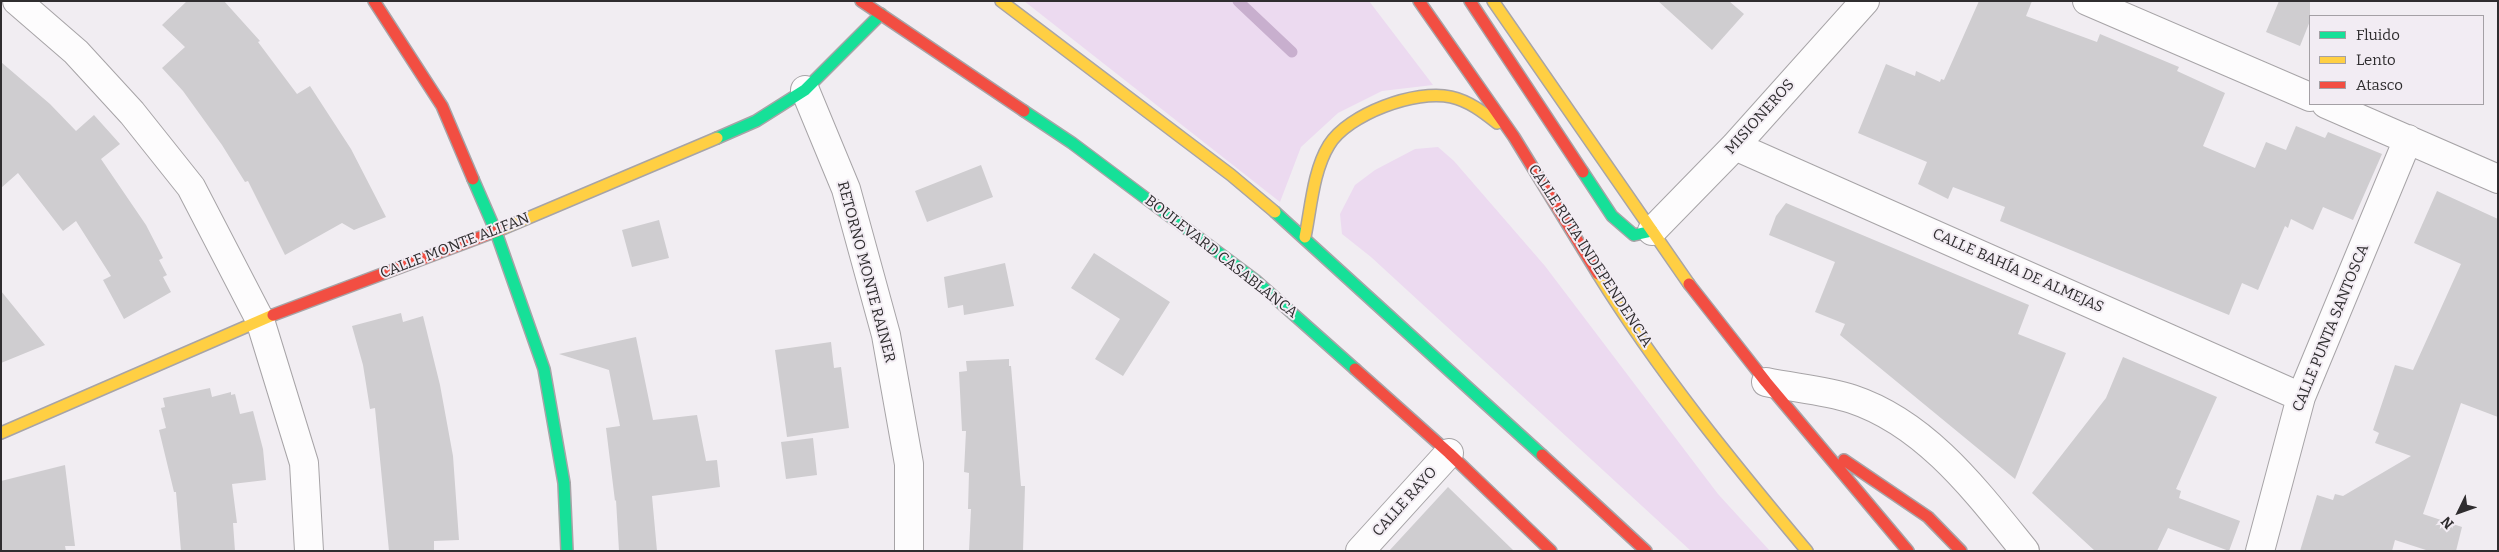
<!DOCTYPE html>
<html>
<head>
<meta charset="utf-8">
<style>
  body { margin:0 }
  #map { position:relative; width:2499px; height:552px; overflow:hidden; background:#f1edf2; font-family:Bitter,serif }
  canvas { display:block }
  .frame { position:absolute; inset:0; border:2px solid #2f2d2f; pointer-events:none }
  .legend { position:absolute; left:2309px; top:15px; width:175px; height:90px; box-sizing:border-box; background:#f2ecf3; border:1px solid #a4a0a5; margin:0; padding:6px 9px; list-style:none; font-size:15px; color:#2f2d2f }
  .legend li { display:flex; align-items:center; gap:10px; height:25px }
  .legend b { width:25px; border:1px solid #a4a0a5 }
  .north { position:absolute; left:2434px; top:487px; width:50px; height:50px; -webkit-text-stroke:4px #f2ecf3; paint-order:stroke; rotate:228deg; font-size:14px; font-weight:700; line-height:20px; text-align:center; color:#2f2d2f }
  .north::after { content:''; display:block; margin:auto; width:18px; height:22px; background:#2f2d2f; clip-path:polygon(50% 0,100% 100%,50% 72%,0 100%) }
</style>
</head>
<body>
<div id="map">
<canvas width="2499" height="552"></canvas>
<div class="frame"></div>
<ul class="legend">
<li><b style="height:6px;background:#16e098"></b>Fluido</li>
<li><b style="height:6px;background:#ffcf43"></b>Lento</li>
<li><b style="height:6px;background:#f24e42"></b>Atasco</li>
</ul>
<div class="north">N</div>
</div>
<script>
const g = document.querySelector('canvas').getContext('2d');
g.lineJoin = 'round';
function fill(path, color) { g.fillStyle = color; g.fill(path, 'evenodd'); }
function strokePath(path, color, width, dash) { g.strokeStyle = color; g.lineWidth = width; g.lineCap = dash ? 'butt' : 'round'; g.setLineDash(dash || []); g.stroke(path); }
function write(font, color, halo, rows, align = 'center') {
  g.font = font + ' Bitter,serif'; g.lineWidth = 4; g.setLineDash([]); g.textBaseline = 'middle'; g.strokeStyle = halo; g.fillStyle = color; for (const [text, x, y, turn = 0] of rows) {
    g.save(); g.translate(x, y); g.rotate((+turn || 0) * Math.PI / 180); g.textAlign = isNaN(turn) ? turn : align; if (halo) g.strokeText(text, 0, 0); g.fillText(text, 0, 0); g.restore();
  }
}
fill(new Path2D(`
  M1024,1H1369L1433,85L1382,91L1338,113L1301,147L1280,202Z
  M1438,147L1454,161L1545,266L1718,494L1770,551H1691L1371,257L1342,234L1340,214L1355,185L1375,170L1415,149Z`), '#ecdaf0');
strokePath(new Path2D(`
  M1238,1L1292,52`), '#c8afce', 11);
fill(new Path2D(`
  M187,1H224L260,41L258,42L297,94L310,86L351,149L386,217L354,230L342,223L285,255L248,181L245,182L222,145L183,91L162,68L185,47L162,25Z
  M1658,1H1729L1744,14L1712,50Z
  M1979,1H2032L2026,16L2097,42L2100,34L2179,67L2177,71L2225,93L2203,146L2255,168L2266,142L2286,150L2296,126L2325,138L2328,132L2382,154L2353,220L2323,207L2313,230L2291,219L2288,228L2285,226L2258,290L2242,283L2229,315L2000,221L2005,207L1953,187L1948,199L1918,184L1927,162L1858,133L1886,64L1915,76L1916,71L1940,82L1941,79L1944,80Z
  M2279,1H2310V21L2300,46L2266,32Z
  M1,62L50,104L76,131L94,115L120,144L101,159L146,225L163,258L159,260L167,275L163,277L171,292L124,319L103,280L111,276L76,221L63,231L18,173L1,188Z
  M981,165L993,197L927,222L915,191Z
  M2437,191L2498,219V417L2461,403L2423,514L2462,527L2456,551H2429L2395,540L2392,551H2300L2317,495L2333,500L2335,494L2343,496L2411,456L2375,443L2379,433L2373,430L2395,365L2413,370L2461,264L2414,243Z
  M1786,203L2029,305L2018,334L2066,353L2015,479L1840,335L1845,324L1815,312L1835,262L1769,235L1776,216Z
  M659,220L669,258L632,267L622,230Z
  M1094,253L1170,302L1123,376L1095,359L1120,319L1071,288Z
  M1005,263L1014,306L964,315L963,305L948,308L944,277Z
  M1,291L45,345L1,363Z
  M401,313L403,322L423,316L440,385L453,456L459,540L434,541V551H389L375,408L370,409L363,365L352,326Z
  M636,337L653,420L697,415L706,461L717,460L720,487L652,496L657,551H619L616,500L615,501L606,428L620,426L609,370L559,354Z
  M831,342L834,368L841,367L849,428L787,437L775,350Z
  M2123,357L2217,397L2176,489L2181,491L2179,498L2240,521L2229,551L2168,528L2157,551H2095L2032,493L2106,398Z
  M1009,359V366H1011L1021,486H1025L1023,551H969L971,509H968L969,473L964,472L966,431H962L959,372L967,371L966,361Z
  M210,388L212,397L231,392V395L235,394L240,414L253,411L263,449L266,480L232,484L237,523H233L235,551H181L176,492H174L159,430L166,428L161,408L165,407L163,398Z
  M813,438L817,475L786,479L781,442Z
  M65,465L75,546H65L66,551H1V481Z
  M1448,487L1514,551H1389Z`), '#cfcdd0');
const street = new Path2D(`
  M17,1L76,52L132,113L191,187L260,320L304,463L309,551
  M2087,1L2310,97
  M805,90L846,189L886,335L909,464V551
  M2326,104L2498,179
  M1735,146L2301,397
  M1652,231L1735,146L1865,1
  M1766,382C1794,388 1825,390 1852,399C1927,424 1977,492 2025,551
  M1360,551L1449,453
  M2260,551L2301,397L2408,139`);
const fast = new Path2D(`
  M1024,111L1072,143L1255,280L1355,369
  M717,138L756,121L805,90L881,14
  M1583,172L1612,216L1634,235L1652,231
  M473,179L496,232L544,369L564,483L567,551
  M1275,212L1542,455`);
const slow = new Path2D(`
  M1001,1L1231,175L1275,212
  M1493,1L1689,284
  M502,229L717,138
  M1305,237C1311,208 1313,171 1329,145C1348,114 1416,89 1451,97C1469,101 1483,112 1497,123
  M1598,274C1658,371 1734,464 1807,551
  M1,433L273,315`);
const jam = new Path2D(`
  M374,1L442,106L473,179
  M861,1L1024,111
  M1419,1L1514,137L1598,274
  M1470,1L1583,172
  M1689,284L1766,382L1908,551
  M273,315L502,229
  M1355,369L1449,453L1551,551
  M1542,455L1646,551
  M1844,460L1928,517L1961,551`);
strokePath(street, '#a7a4a7', 30);
strokePath(fast, '#a7a4a7', 14);
strokePath(slow, '#a7a4a7', 14);
strokePath(jam, '#a7a4a7', 14);
strokePath(street, '#fdfcfd', 28);
strokePath(fast, '#16e098', 11);
strokePath(slow, '#ffcf43', 11);
strokePath(jam, '#f24e42', 11);
write('15px', '#2f2d2f', '#f2ecf3', [
  ["MISIONEROS",1760,117,-48],
  ["CALLE MONTE ALIFAN",455,246,-21],
  ["CALLE RUTA INDEPENDENCIA",1590,256,57],
  ["BOULEVARD CASABLANCA",1221,257,38],
  ["CALLE BAHÍA DE ALMEJAS",2018,271,24],
  ["RETORNO MONTE RAINER",866,272,75],
  ["CALLE PUNTA SANTOSCA",2331,328,-68],
  ["CALLE RAYO",1405,502,-48]
]);
</script>
</body>
</html>
